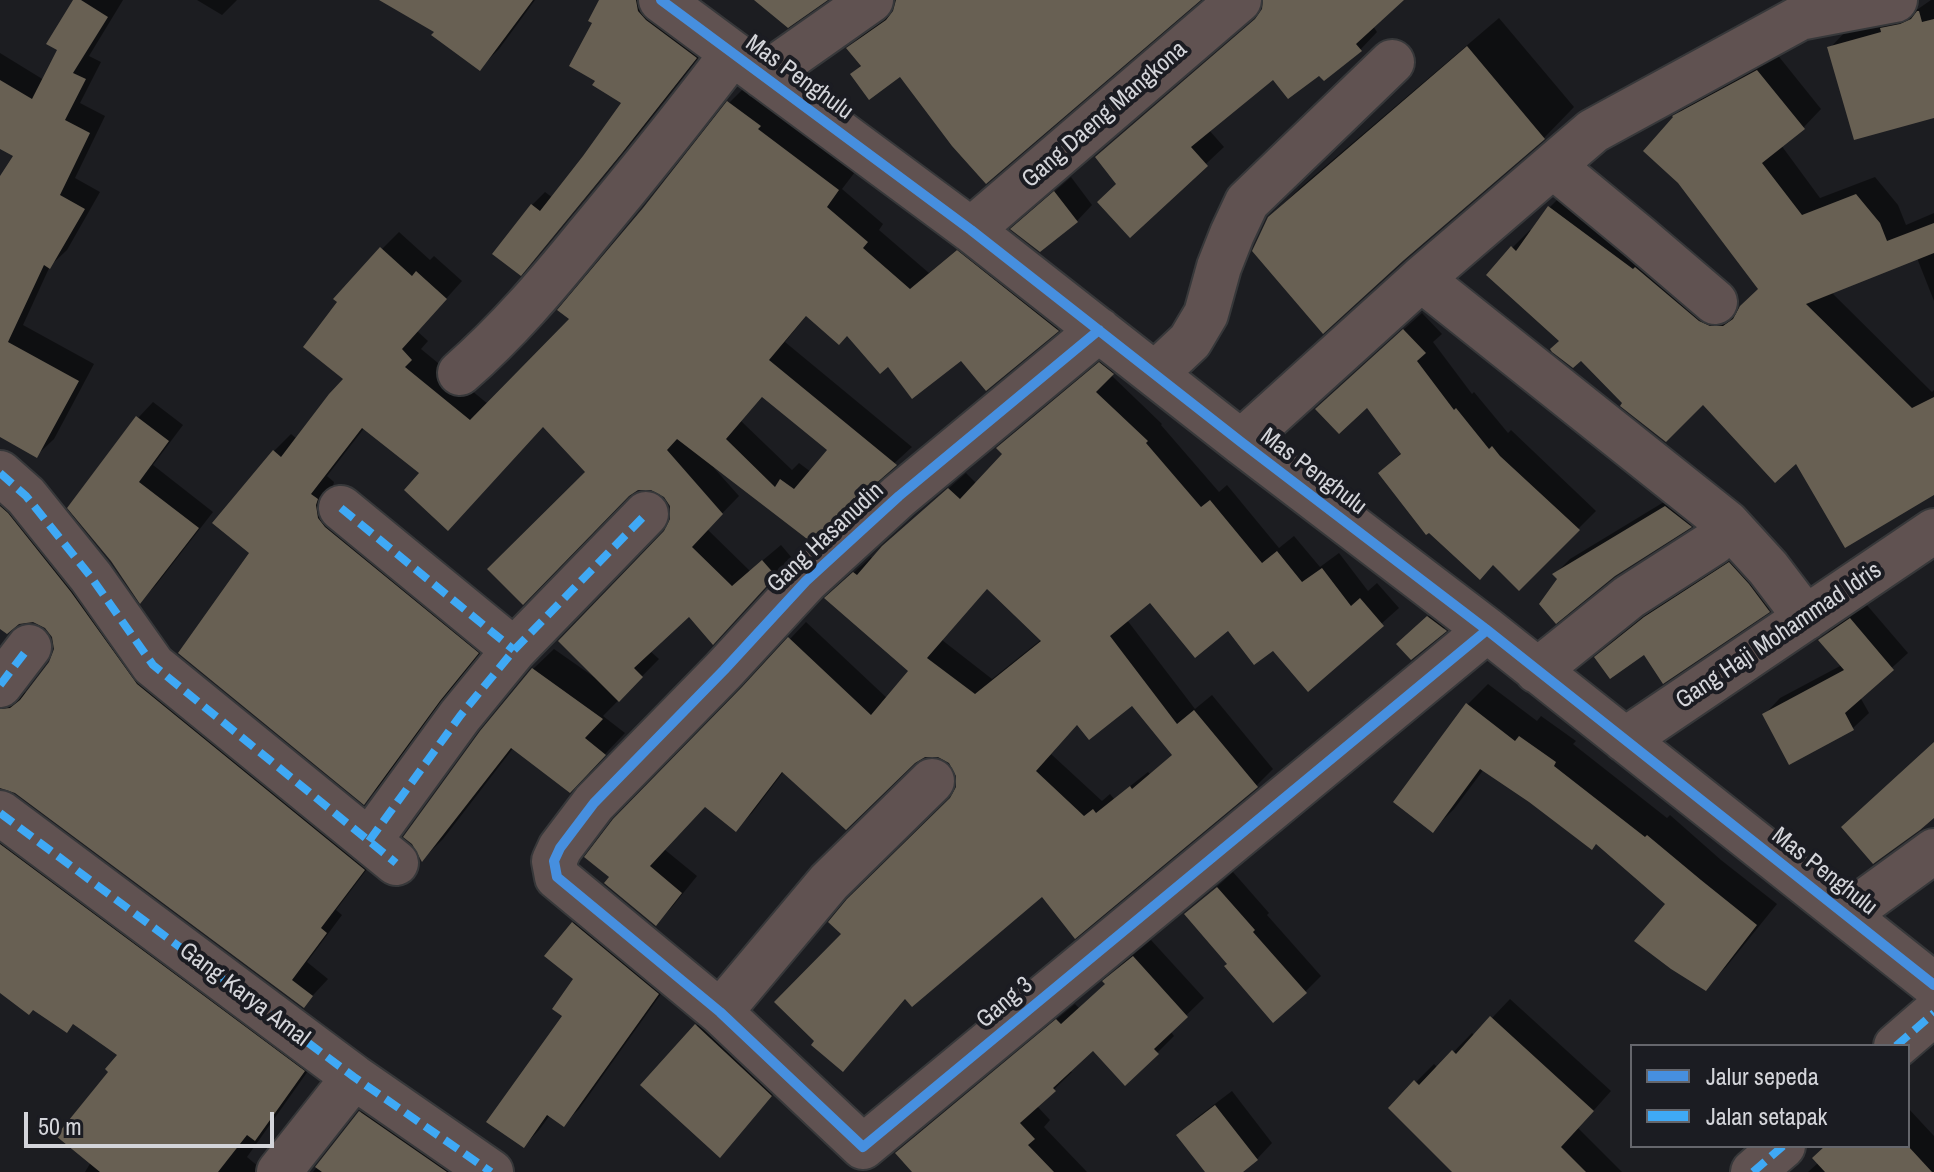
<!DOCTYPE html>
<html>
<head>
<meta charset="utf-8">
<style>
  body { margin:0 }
  #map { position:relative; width:1934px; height:1172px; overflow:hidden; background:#1c1d21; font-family:"Archivo Narrow",sans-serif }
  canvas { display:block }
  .legend { position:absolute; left:1630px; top:1044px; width:280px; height:104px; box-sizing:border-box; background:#1b1c22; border:2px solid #65666c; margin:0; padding:10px 14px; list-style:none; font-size:24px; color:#d4d5da }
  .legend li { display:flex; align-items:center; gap:16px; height:40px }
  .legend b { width:40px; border:2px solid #65666c }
  .scale { position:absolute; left:24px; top:1112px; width:250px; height:36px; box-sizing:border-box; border:4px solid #d4d5da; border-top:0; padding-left:10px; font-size:24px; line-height:28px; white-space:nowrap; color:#d4d5da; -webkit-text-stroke:6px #1b1c22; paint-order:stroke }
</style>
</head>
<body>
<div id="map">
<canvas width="1934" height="1172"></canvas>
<ul class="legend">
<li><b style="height:10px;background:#468fdf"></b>Jalur sepeda</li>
<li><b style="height:10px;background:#3fa9f5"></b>Jalan setapak</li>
</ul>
<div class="scale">50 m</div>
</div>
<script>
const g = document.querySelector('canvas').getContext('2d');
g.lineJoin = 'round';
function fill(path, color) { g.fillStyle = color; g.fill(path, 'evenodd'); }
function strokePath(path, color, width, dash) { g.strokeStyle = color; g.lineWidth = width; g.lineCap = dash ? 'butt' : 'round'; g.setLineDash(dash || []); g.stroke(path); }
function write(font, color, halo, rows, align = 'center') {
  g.font = font + ' "Archivo Narrow",sans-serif'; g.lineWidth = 8; g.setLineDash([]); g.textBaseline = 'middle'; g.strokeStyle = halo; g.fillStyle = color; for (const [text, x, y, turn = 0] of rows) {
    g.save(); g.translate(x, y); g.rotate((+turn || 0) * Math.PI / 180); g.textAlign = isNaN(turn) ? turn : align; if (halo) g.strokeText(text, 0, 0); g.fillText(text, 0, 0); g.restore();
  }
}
fill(new Path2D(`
  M75,0H123L89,56L101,62L80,103L105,116L75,178L100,192L67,250L50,266L23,325L94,364L54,439L37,455L0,434V180L16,155L0,146V53L44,80L59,50Z
  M197,0H237L222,15Z
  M383,0H535L499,49L480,68L436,31Z
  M601,0H653L709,44L635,138L534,260L532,205L545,192L553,198L624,102L594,22Z
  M898,0H1198L901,75L852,74L862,64L849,48L866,31L896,10Z
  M1265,0H1401L1373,26L1377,32L1360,50L1319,73L1274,77L1209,130L1224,147L1130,235L1118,184L1097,157L1115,140L1261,14Z
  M1931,0H1934V116L1830,48L1845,32L1892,19L1898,13L1918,9Z
  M1499,18L1574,107L1544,138L1403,259L1269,218L1301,187Z
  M1776,53L1821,109L1803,128L1781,145L1820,198L1875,177L1898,205L1906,225L1934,213V301L1917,258L1831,292L1932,392L1934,390V492L1796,461L1703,402L1625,403L1561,341L1512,248L1530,230L1532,231L1550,207L1568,189L1729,309L1741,308L1760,289L1675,116L1693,98Z
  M746,86L774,111L855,172L842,189L883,224L879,230L929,273L975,235L1074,313L1058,329L987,388L962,358L888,364L848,333L807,315L785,342L912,447L837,516L716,467L714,468L739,496L707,529L750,571L781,545L792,558L730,626L689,614L650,651L659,659L603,716L625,733L590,770L514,747L443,839L423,859L533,669L554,649L594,677L672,521V507L665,495L653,488L587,472L543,425L422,472L365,427L327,476L334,482L333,486L334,498L494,635L457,682L381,785L364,802L252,553L215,522L274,451L291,434L297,439L346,379L382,249L399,232L430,260L434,256L462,281L417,331L428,341L421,349L488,404L572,319L644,209L729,103ZM763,396L830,449L811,472L799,463L792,470L741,421Z
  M1071,177L1092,205L1077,221L1029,214Z
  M1422,313L1442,334L1433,342L1472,394L1474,392L1508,433L1511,430L1596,511L1519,588L1494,563L1381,473L1402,452L1367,406L1335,391Z
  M1117,347L1129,357L1111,375L1162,424L1161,425L1219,492L1227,485L1279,548L1294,536L1320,567L1339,553L1368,591L1377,583L1399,608L1308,689L1273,648L1228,628L1150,600L1127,620L1195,709L1212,695L1273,769L1257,785L1076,936L1043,894L906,998L859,1053L843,1070V934L952,799L958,787V775L951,762L938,755L784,771L752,813L736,829L705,805L664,849L697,876L672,907L656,924L606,883L790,639L806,622L888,699L911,670L843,582L871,557L873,559L901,530L966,473L977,484L1005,454L999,448L1015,432ZM988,587L1042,639L992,679L942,640ZM1132,703L1174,754L1150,774L1148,772L1114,799L1110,794L1102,801L1051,754L1078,723Z
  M153,402L183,425L153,465L213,512L156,585L141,601L138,418Z
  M0,475L87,575L380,852L336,910L342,915L307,962L328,979L303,1006L16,791L0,787V701L15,694L28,692L51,663L56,650L54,636L45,625L32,620L0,626Z
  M1682,491L1706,510L1691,525L1614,574L1560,579L1555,574L1570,559Z
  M1745,548L1784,595L1769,610L1644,652L1597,657L1613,641L1662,602Z
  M1444,602L1461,614L1411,658L1415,629Z
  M1866,604L1908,653L1860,697L1869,713L1853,728L1765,714L1780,698L1842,665L1821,640L1836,624Z
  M1488,684L1537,721L1541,716L1576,741L1573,744L1667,818L1670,815L1721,860L1777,904L1726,967L1705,988L1668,904L1597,842L1484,769L1454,809L1433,830L1467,705Z
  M0,814L320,1054L247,1157L265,1172H85L91,1162L111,1071L120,1054L74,1023L66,1031L34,1008L0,991Z
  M1233,872L1269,913L1267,915L1321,976L1305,992L1187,914Z
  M589,908L673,977L579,1109L563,1125L550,1115L539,1130L524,1146L576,979L573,923Z
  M1151,940L1204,998L1170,1031L1174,1036L1157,1053L1093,1048L1069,1070L1072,1072L1037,1106L1050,1120L1044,1127L1087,1172H915L898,1153L915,1136L1075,1004L1080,1009L1107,983L1105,981L1122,964Z
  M1510,999L1611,1091L1578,1128L1622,1172H1455L1390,1108L1434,1064L1438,1068L1472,1033L1475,1036Z
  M710,1011L785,1081L733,1141L643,1085Z
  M1232,1091L1272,1143L1257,1159L1240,1172H1207L1179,1135L1195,1119Z
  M377,1096L464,1156L450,1172H313L361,1112Z
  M1908,1108L1934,1136V1172H1808L1819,1162L1827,1146H1908Z`), '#0007');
fill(new Path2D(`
  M73,0H81L108,17L73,73L86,79L65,120L90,133L60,195L85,209L50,269L44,265L8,342L79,381L37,458L0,437V176L13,156L0,149V80L32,99L57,50L46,44Z
  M379,0H533L480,71L431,35L434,32Z
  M599,0H636L638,11L646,20L697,58L622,153L521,276L492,254L531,204L540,211L583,156L621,103L592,85L595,81L569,66L592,23L588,21Z
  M754,0H828L788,28Z
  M896,0H1201L986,184L952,146L900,77L869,100L850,74L861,66L846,48L886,20L893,11Z
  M1263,0H1404L1356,44L1362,51L1324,81L1319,76L1288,99L1273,80L1191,147L1208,166L1130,238L1097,202L1116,184L1095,157L1255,19L1262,9Z
  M1917,11H1919L1922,22L1934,19V118L1854,140L1827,47L1881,32L1880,28L1900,24L1911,19Z
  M1467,46L1545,139L1404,260L1323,334L1252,251L1268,217Z
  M1757,70L1805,129L1762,163L1802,215L1856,194L1880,223L1887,241L1934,223V253L1806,304L1912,408L1934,397V495L1845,548L1796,464L1775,483L1703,405L1666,442L1620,406L1622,403L1581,361L1573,368L1552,352L1550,349L1559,341L1486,275L1511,246L1516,251L1548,206L1633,269L1635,267L1699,321L1710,326H1723L1733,319L1740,306L1758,289L1678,183L1643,151L1673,117L1672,116Z
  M727,101L761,126L758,129L839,190L827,207L868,242L863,248L910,289L957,250L1059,331L986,391L961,361L912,399L888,367L880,374L847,336L839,345L806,316L769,360L897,465L857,500L854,498L839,517L811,542L677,439L667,450L723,514L692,547L732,586L762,560L776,576L713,645L689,617L634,668L643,677L619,702L558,641L664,531L670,519V506L664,497L651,490H638L629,496L523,605L487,569L585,472L543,427L448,531L404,490L419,473L362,428L311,494L318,499L316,505L318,518L325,527L479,653L440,701L364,805L178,653L249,553L212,523L273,450L281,457L329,394L343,379L303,347L337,302L333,299L380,247L412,276L416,271L447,299L402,349L412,360L405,367L470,420L569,319L557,310L643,208ZM762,397L827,450L794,489L780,479L775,487L726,439Z
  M1054,191L1078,222L1040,252L1010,229Z
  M1403,329L1426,353L1417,361L1454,410L1456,408L1489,449L1492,446L1500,456L1580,530L1519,591L1493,565L1480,580L1429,533L1426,535L1378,473L1401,454L1367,408L1339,434L1315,409Z
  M1099,362L1114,374L1096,392L1148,441L1146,443L1201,507L1210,500L1262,563L1277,551L1302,582L1322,568L1351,606L1360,598L1384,626L1308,692L1273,651L1254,665L1228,631L1195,658L1150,603L1110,636L1177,724L1194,710L1258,787L1075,939L1042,897L912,1007L905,999L843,1072L811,1045L814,1041L774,1002L841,934L828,922L847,899L950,798L956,787V776L949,763L938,757H925L915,763L846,830L782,772L736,832L705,807L650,866L682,893L656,926L604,883L609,877L584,857L613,819L742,687L788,637L871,715L908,671L824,598L853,572L857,575L882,546L948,488L960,499L1002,454L996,448ZM987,589L1041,641L975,694L927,658ZM1132,706L1172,755L1132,789L1130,786L1096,813L1093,809L1084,816L1036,771L1077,725L1089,740Z
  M136,416L169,441L139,482L199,528L140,604L111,561L67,508Z
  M0,506L8,513L71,592L137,684L365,870L321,928L327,933L292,980L313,996L304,1008L15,793L0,788V709L10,708L20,700L49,662L54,649L52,637L45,628L33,622L19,624L7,634L0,629Z
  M1665,506L1692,527L1615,576L1556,624L1539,604L1557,579L1552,574Z
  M1729,562L1749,584L1770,612L1663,684L1644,655L1610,679L1594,657L1644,617Z
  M1427,616L1447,631L1411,660L1396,644Z
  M1850,618L1894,670L1845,713L1854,730L1789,765L1762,714L1844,670L1818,640Z
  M532,668L603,719L585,738L606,755L570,793L511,748L422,862L412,844L403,837L480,731Z
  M1466,703L1515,741L1519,736L1556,762L1554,766L1645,837L1647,835L1701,880L1757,925L1706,991L1671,969L1634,941L1665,904L1596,844L1592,850L1529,802L1480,769L1433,833L1393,802Z
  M1934,742V818L1920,830L1873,864L1841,827Z
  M0,844L305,1071L255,1141L247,1135L218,1172H100L56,1136L108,1072L105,1069L117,1055L73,1024L67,1033L33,1010L29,1015L0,993Z
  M1217,887L1255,930L1253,932L1307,993L1273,1023L1224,966L1227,964L1184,914Z
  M572,922L659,994L564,1127L547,1115L524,1148L486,1122L562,1016L552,1009L573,979L544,956Z
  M1133,956L1188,1017L1154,1049L1159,1054L1125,1086L1093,1051L1053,1088L1056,1091L1020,1123L1035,1139L1028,1145L1054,1172H912L895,1153L1056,1019L1061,1024L1105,984L1102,981Z
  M1490,1016L1594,1111L1561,1147L1586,1172H1452L1388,1108L1414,1080L1419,1085L1452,1050L1456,1054Z
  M695,1024L772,1096L720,1158L640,1085Z
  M1215,1105L1258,1160L1243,1172H1205L1176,1135Z
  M359,1111L447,1172H322L315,1167Z
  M1825,1146H1908L1932,1172H1825L1812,1158Z`), '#686053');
const minor = new Path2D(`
  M661,0L971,230L1241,442L1487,630L1934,985
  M763,76L871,0
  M1553,166L1639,237L1715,302
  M971,230L1239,0
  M1421,279L1593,131L1800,18L1895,0
  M1099,330L899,496L806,581L724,670L594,803L560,848L554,861L557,877L720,1012L863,1147L1487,630
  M460,373C507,332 547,285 586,237C636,177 685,116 732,54
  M1155,374L1190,341L1206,314L1219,267L1232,234L1247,202L1392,62
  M1241,442L1421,279L1727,523L1768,568L1806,618
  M0,473L26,496L91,577L153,665L396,863
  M341,508L514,650
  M1537,671L1629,597L1713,543L1722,535L1727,523
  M0,685L29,647
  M1625,740L1934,531
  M0,813L354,1077L491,1172
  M369,841L460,716L514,650L646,514
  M1846,915L1934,851
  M720,1012L829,882L932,781
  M1896,1046L1934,1013
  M279,1172L354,1077
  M1753,1172L1783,1146`);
strokePath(minor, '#37383a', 48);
strokePath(minor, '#605251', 44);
strokePath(new Path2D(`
  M0,473L26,496L91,577L153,665L396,863
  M341,508L514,650
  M0,685L29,647
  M0,813L354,1077L491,1172
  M369,841L460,716L514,650L646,514
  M1896,1046L1934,1013
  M1753,1172L1783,1146`), '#3fa9f5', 8, [16, 8]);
strokePath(new Path2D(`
  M661,0L971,230L1241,442L1487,630L1934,985
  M1099,330L899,496L806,581L724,670L594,803L560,848L554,861L557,877L720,1012L863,1147L1487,630`), '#468fdf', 10);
write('24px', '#d4d5da', '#1b1c22', [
  ["Mas Penghulu",799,78,36],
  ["Gang Daeng Mangkona",1105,115,-41],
  ["Mas Penghulu",1313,472,37],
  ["Gang Hasanudin",826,538,-43],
  ["Gang Haji Mohammad Idris",1779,636,-34],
  ["Mas Penghulu",1824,872,38],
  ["Gang Karya Amal",244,995,37],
  ["Gang 3",1005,1003,-40]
]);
</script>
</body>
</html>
